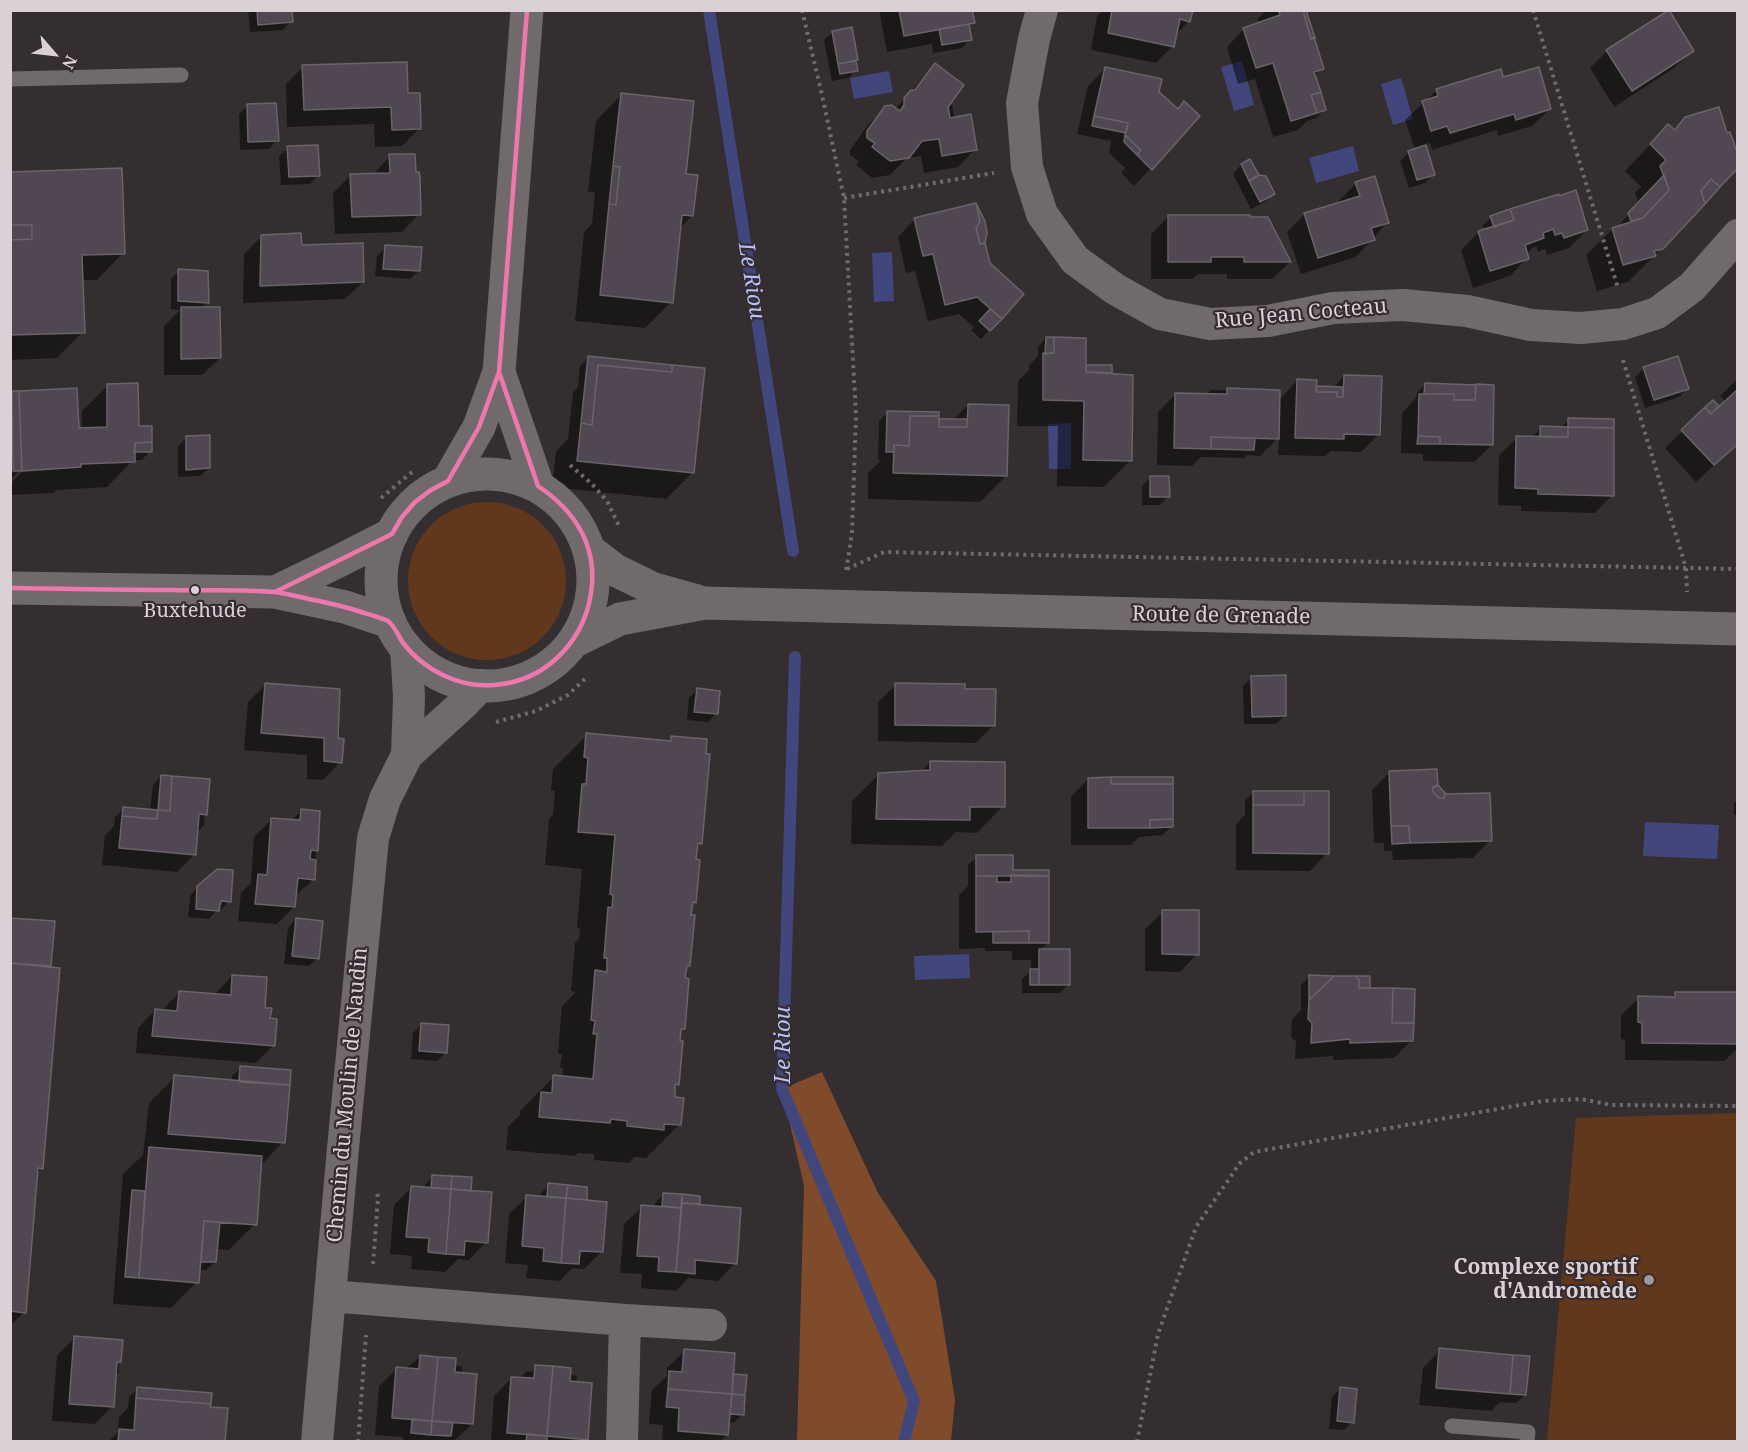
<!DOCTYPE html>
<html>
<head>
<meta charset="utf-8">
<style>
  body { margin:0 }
  #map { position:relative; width:1748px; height:1452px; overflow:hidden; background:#342e31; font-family:"Noto Serif",serif }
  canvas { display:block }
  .frame { position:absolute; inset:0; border:12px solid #d9d1d5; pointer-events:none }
  .north { position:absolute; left:24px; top:24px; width:60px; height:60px; -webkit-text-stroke:4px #372b32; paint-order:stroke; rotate:118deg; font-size:16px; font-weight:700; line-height:24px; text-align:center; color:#d9d1d5 }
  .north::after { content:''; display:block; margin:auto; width:21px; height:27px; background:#d9d1d5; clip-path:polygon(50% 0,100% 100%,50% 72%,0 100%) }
</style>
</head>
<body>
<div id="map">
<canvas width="1748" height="1452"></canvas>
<div class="frame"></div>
<div class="north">N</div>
</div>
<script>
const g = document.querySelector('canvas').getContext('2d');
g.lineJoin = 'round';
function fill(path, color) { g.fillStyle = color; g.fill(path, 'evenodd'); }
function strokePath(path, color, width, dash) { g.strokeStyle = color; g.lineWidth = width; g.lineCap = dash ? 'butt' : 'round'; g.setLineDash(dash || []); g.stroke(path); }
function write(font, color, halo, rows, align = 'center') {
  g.font = font + ' "Noto Serif",serif'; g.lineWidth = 4.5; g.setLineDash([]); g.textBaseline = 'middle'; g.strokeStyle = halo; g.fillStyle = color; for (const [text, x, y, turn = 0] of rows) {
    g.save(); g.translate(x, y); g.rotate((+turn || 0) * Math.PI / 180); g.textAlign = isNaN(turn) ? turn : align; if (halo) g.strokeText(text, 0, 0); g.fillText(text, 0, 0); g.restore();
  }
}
fill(new Path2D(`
  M408 581a79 79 0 1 1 158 0a79 79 0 1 1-158 0Z
  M1737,1113V1441H1547L1576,1118Z`), '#62381d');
fill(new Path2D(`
  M822,1072L878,1193L936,1281L955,1400L951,1441H797L804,1186L782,1089Z`), '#804b2a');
fill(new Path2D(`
  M1242,61L1254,105L1234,111L1221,67Z
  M889,71L893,92L854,99L850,78Z
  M1401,78L1413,119L1393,125L1381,84Z
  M1353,146L1359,171L1316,183L1309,158Z
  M892,252L894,301L874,302L872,253Z
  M1071,423V469H1049L1048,424Z
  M1645,822L1719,825L1717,859L1643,856Z
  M969,954L970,978L915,980L914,956Z`), '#41477d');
fill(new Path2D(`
  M248,10H290L291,21L283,30L250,32Z
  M879,10H971L973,22L968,27L970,39L962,48L933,53L932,44L887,52Z
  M1103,10H1191L1189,21L1175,35L1173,46L1156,63L1091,50L1097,16Z
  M1266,10H1305L1322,68L1314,76L1325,109L1316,118L1307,121L1298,130L1273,137L1255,79L1238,84L1227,47L1244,29L1260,24L1258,19Z
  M833,32L856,60L854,62L856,70L848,78L832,81L824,40Z
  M1607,51H1692L1674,68L1614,107L1590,68Z
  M935,65L945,111L952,104L954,116L951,119L975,149L958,167L924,173L921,156L907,158L890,175L872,178L856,165L859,161L850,155V150L868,125L886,107L895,109Z
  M303,67L406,95L420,128L402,146L375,147L374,124L287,127L286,84Z
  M1105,69L1151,168L1134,186L1121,173L1125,168L1109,153L1111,141L1077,134L1088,86Z
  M1502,79L1550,109L1532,126L1498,136L1497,130L1432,150L1430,143L1414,147L1405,120L1437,90Z
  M622,94L684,175L692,216L679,229L671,302L645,328L575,321L584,232L592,224L595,192H588L596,121Z
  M248,105L277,140L269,149L240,150L239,114Z
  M1686,119L1662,248L1628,282L1597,291L1586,255L1613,229L1622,226L1621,223L1639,203L1635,193L1641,187L1625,171L1668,126L1674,131Z
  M288,148L318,175L310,184L281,185L279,156Z
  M1409,152L1433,174L1425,183L1409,188L1400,161Z
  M390,156L419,214L402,232L335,234L333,193L351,175H373Z
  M1250,161L1258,176L1273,194L1265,202L1251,209L1233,174L1241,165Z
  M10,173L123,253L97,280H81L83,332L57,358L10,360Z
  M1356,183L1388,222L1356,257L1301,274L1287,232L1305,214L1340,203L1339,201Z
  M1169,216L1267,219L1290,262L1272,279H1227V274H1198L1192,279H1151V234Z
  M1491,217L1587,230L1569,248L1547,255L1545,249L1538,252L1536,246L1534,247L1526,254L1527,258L1510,276L1473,288L1461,250L1478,233L1484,231L1483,225Z
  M915,219L984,243L989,263L1022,294L981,339L971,330L974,327L959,314L928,321L915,271L906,273L898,237Z
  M262,236L300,246L363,282L345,299L243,303L244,254Z
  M386,247L419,271L410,279L375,276L377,256Z
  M179,271L208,302L201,308L220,358L202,375H164V326L180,310L171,309V279Z
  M1046,338L1085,369L1110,372L1108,375L1130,461L1104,487L1057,486L1058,426H1017L1018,381L1029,370V365L1038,356V347Z
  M589,357L693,472L666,499L552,487L556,451L568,439L573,392L578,387L580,366Z
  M1644,368L1687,389L1679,397L1645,408L1635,377Z
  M1344,376L1379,434L1361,452L1330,451L1325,456L1278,455L1279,437L1260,456L1247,455L1244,458L1201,457L1192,466L1157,465L1158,412L1176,394L1206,395L1211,390L1279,391V400L1297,381L1315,387L1333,388Z
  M1738,378V443L1696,482L1665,448L1713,402L1719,408L1726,402L1720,396Z
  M108,385L137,427L150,451L142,460H133L107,487L57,490L53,493L10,495V484L28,466L26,464L10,480V394L12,392L78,429H82V411Z
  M1425,385L1492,445L1474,462L1423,461V454L1401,453L1402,413L1416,398L1417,393Z
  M968,405L1006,476L980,502L868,499V473L881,460H878L879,421L888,412L937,422L953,420Z
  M1569,420L1612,495L1595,513L1521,511V506L1498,505L1499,455L1517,438H1532L1540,428H1560Z
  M186,438L209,468L200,476L178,477V446Z
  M1151,477L1168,496L1160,505H1142V486Z
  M1252,678L1285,715L1276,724H1244L1243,686Z
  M266,684L336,740L340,762L323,780L307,779V755L244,750L248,702Z
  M896,685L964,691L994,725L976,743L878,741V702Z
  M697,690L716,714L708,722L687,720L689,698Z
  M587,735L668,742L672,738L700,843L696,847L694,902L691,906L688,965L685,969L683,1028L679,1033L678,1084L674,1088L673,1099L680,1124L646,1158L634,1157L629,1163L594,1160V1154L578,1153L575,1156L506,1150L508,1127L520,1115V1111L554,1077L563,1078V1068L560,1067L562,1054L558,1053L562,1006L576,992L571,991L575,943L579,938L580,928H577L582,869L545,865L549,819L553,815L555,791L551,790L553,769Z
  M930,762L1003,806L977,833L956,832L942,846L851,844L852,801L878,775L921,772Z
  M1390,772L1436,786L1490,840L1473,858L1393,860L1392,851H1384V843H1374L1372,790Z
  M161,776L208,780L204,825L196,833L195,854L177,872L102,865L105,835L114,826L115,817L123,809L150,811L153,785Z
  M1088,779L1171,827L1163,835L1139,837L1131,845H1071V797Z
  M1254,792L1327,853L1310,871L1236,870V824L1245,815V800Z
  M1738,800V815H1734V803Z
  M301,811L319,812L314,879L295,896L294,907L277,924L238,921L241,893L251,883L254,837L272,819L291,821Z
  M977,857L1012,871L1048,943L1040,950L1069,984L1060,993H1022V979L1031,971V960H1012V951H985V948L959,949V895L968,886V865Z
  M198,887L229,901L221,910L218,909L209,919L188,917L190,896Z
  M1163,912L1197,954L1180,972L1145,971V929Z
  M296,919L318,958L309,966L284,964L288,928Z
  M10,920L50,966L47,968L42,1168L36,1174L24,1312L10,1326Z
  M232,976L263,1010L269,1020L274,1045L256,1063L136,1053L138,1028L155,1010H162L180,992L215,994Z
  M1310,976L1412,1040L1394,1058L1333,1060V1056L1295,1059L1296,1041L1291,1037L1292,1019L1301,1010V985Z
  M1675,993L1738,994V1048L1724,1061L1625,1060V1040L1621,1039V1015L1639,998L1670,999Z
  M421,1025L445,1053L437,1061L411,1059L413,1033Z
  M241,1068L283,1142L260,1166L255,1224L229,1250L216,1249L215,1262L206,1270H198L197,1282L171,1308L113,1304L123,1174L143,1155L149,1103L175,1077L232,1082V1076ZM218,1220L240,1222L239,1225L218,1223Z
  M433,1176L469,1192L486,1242L469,1260L458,1259L445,1272L411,1269L412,1256L390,1254L394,1205L411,1188L424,1189L425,1185Z
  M549,1185L586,1188L585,1202L601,1252L584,1269L572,1268L560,1281L526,1278L528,1265L505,1263L509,1214L527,1197L540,1198V1194Z
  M663,1195L699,1197L698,1206L735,1263L718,1281L688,1278L676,1291L641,1288L642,1274L620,1273L624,1224L642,1207L654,1208L655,1203Z
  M75,1338L120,1361L117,1364H119V1372L115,1376L112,1406L95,1424L52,1421L57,1355Z
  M1440,1350L1525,1395L1516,1403L1500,1402L1491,1411L1419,1405L1423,1368Z
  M685,1351L731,1379L742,1414L734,1423L728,1422L727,1434L720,1442H662L663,1425L649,1424L652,1390L667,1376V1368Z
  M420,1357L454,1368L456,1366H462V1372L460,1374L472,1424L454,1441L408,1442L403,1441V1437L375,1435L379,1386L397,1369H405Z
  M536,1367L577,1376L576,1383L587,1439L584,1442H491L494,1396L512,1378L519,1379L527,1371L531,1372Z
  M138,1389L208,1408L223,1442H108L118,1432L119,1417L128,1408L129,1397Z
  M1340,1389L1352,1422L1344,1430L1329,1429L1332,1397Z`), '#0007');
strokePath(new Path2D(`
  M709,10L793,551
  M795,657L782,1089L914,1401L904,1442`), '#41477d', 12);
const building = new Path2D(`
  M257,10H292L293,22L258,25Z
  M899,10H972L975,23L904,36Z
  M1112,10H1193L1190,22L1180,19L1174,47L1108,33Z
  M1278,10H1303L1311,39L1314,37L1324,69L1314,72L1321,92L1311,95L1317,113L1291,121L1273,63L1256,68L1243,28L1280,15Z
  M1303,10H1306L1315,38L1311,39Z
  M1669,10L1694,51L1632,91L1606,50Z
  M969,24L972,40L942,45L939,29Z
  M852,27L858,60L838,64L832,31Z
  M856,61L858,71L840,74L838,64Z
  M407,62L408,93H420L421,129L392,130L391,107L304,110L302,65Z
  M935,63L964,85L948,107L950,118L971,114L977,150L942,156L939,139L922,141L909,158L890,161L872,147L875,143L867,138V131L885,106L892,105L900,111L904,105V98L911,90H915Z
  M1105,67L1162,79L1159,92L1178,109L1184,101L1200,116L1152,170L1137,155L1141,150L1125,135L1128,123L1094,116Z
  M1539,67L1551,109L1516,120L1514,114L1450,133L1447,126L1431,131L1422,101L1438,96L1436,89L1501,69L1503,77Z
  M1321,92L1326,110L1317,113L1311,95Z
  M621,93L694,101L686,174L698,175L693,216L682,215L673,303L600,295L609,204L616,205L620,167L613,166Z
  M276,103L279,141L248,142L247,104Z
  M1719,107L1727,133L1730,132L1738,155V168L1720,187L1711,179L1701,191L1705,204L1663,249L1654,251L1656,256L1623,265L1612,228L1643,218L1669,190L1660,166L1666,160L1650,144L1668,124L1675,130L1685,117Z
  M1094,116L1128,123L1126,133L1092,126Z
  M1125,135L1141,150L1137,155L1124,142Z
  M318,145L320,176L289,177L287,146Z
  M1426,145L1435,175L1417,180L1408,151Z
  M389,154H415L416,172H419L420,175L421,215L352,217L350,174L390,173Z
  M1250,159L1259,175L1249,181L1241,164Z
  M613,166L620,167L616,205L609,204Z
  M122,168L125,254L82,255L85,333L10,335V240L32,239V225H10V172Z
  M1259,175L1266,176L1275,194L1260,202L1249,181Z
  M1664,175L1669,190L1643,218L1631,221L1628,213Z
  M1375,176L1389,223L1371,228L1375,240L1318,258L1304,213L1360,196L1355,182Z
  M1711,179L1720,187L1705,204L1701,191Z
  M1576,190L1588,230L1564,238L1562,233L1555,235L1553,229L1543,233L1544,238L1525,245L1529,259L1490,271L1478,231L1514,220L1510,209L1559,194V196Z
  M976,203L985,221L987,233L985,243L980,244L976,228L980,221Z
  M976,203L980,221L976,228L980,244L985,243L990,263L1024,294L1002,319L977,297L945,305L933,254L923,256L914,218Z
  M1510,209L1514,220L1494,227L1490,216Z
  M1168,215H1250V217H1268L1291,262H1244V257H1211V262H1168Z
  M10,225H32V239L10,240Z
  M301,233L302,245L363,243L364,282L260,286L261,235Z
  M385,245L422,247L420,271L383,269Z
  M178,269L208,271L209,303L178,301Z
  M181,307H220L221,358L181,359Z
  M990,309L1002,319L990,331L979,321Z
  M1046,337H1054V353L1045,354Z
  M1054,337L1086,338V372L1133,375L1132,461L1083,460L1084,401L1043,400V353H1054Z
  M588,356L672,365V372L598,365L592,425L581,423Z
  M1678,356L1689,389L1654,400L1643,367Z
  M598,365L672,372V365L705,368L694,473L577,461L581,423L592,425Z
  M1086,365H1112V373L1086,372Z
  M1344,375L1382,376L1380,435L1344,434V439L1295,438L1297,379L1317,380L1316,392H1337V397H1343Z
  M138,383L139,426H152V442L135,443V462L81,464V467L22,471L19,391L77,388L79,428L107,427V384Z
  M1425,383L1476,385L1475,400H1454V394H1424Z
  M1476,384L1494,385L1493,445L1440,444V437L1418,436L1419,394H1454V400H1475Z
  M1317,386L1343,387V397H1337V392H1316Z
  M1227,388L1280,390L1279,439L1211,437V449L1174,448L1175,393L1227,394Z
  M1738,389V444L1714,465L1681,430L1705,407L1711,414Z
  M12,391H19L22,471H13Z
  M1713,400L1719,406L1711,414L1705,407Z
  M968,404L1009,405L1007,476L893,473L894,445L909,446L910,416H939V427H967Z
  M887,411L939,412V416H910L909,446L894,445V452H886Z
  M1568,418L1614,419V428L1568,427Z
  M939,419H967V427H939Z
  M1540,426L1568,427V437H1540Z
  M1568,427L1614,428V496L1538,494V489L1515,488L1516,436L1568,437Z
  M210,435V468L186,470V436Z
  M1418,436L1440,437V444H1417Z
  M1211,437L1255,438L1254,450L1211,449Z
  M152,442V452H134L135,443Z
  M1150,476H1169L1170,497H1150Z
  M1286,675V716L1252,717L1251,676Z
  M265,683L340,689L338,738L344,739L342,763L324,761V738L261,733Z
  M895,683L965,684V689H996L995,726L895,725Z
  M697,688L720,691L718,714L694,712Z
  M586,733L671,741V736L707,739L706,754H710L702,844L698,843L696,859L700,860L696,903L693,902L691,915H695L690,966H687L685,978L689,979L685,1029H681L680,1041H683L679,1085L675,1084V1097L684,1098L681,1125L664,1124V1130L627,1126V1121L611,1119L610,1123L539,1117L541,1092L552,1093L553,1075L593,1079L597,1034H593L595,1021L591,1020L595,970L607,972V958H604L608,907L612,908L613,895L610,894L615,835L578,832L582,784H586L588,758L584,757Z
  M930,761L1005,762V807H970V820L876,819L878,773L930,770Z
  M1437,769L1438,786L1433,787V792L1439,798H1445L1444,794L1490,793L1492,841L1410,843L1409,826H1391L1389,771Z
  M161,775L172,776L170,811L158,810Z
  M172,776L210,779L207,815L199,814L196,855L119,848L122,816L157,819L158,810L170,811Z
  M1111,777V784H1173V819L1150,820V828H1088V778Z
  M1111,777H1173V784H1111Z
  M1438,785L1446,794H1444L1445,798H1439L1433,792V787Z
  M1253,791H1304V805H1253Z
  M1304,791H1329V854L1253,853V805H1304Z
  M123,807L158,810L157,819L122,816Z
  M301,809L320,811L318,851L311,850L310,859L316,860L315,880L298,878L295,907L255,904L258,874L267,875L271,818L300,820Z
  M1173,819V827L1150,828V820Z
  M1391,826H1409L1410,843L1392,844Z
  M976,855H1013V870H1049V876H976Z
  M217,869L233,870L231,902L221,901L219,911L196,909L197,886Z
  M1011,875L1049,876V943H1029V931L976,932V876H997V882H1011Z
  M1162,910H1199V955L1162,954Z
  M10,918L55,921L51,966L10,963Z
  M296,918L323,921L319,959L292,956Z
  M1029,931V943H993V932Z
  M1039,949H1070V985H1039Z
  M10,963L60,968L43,1169L38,1168L26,1313L10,1311Z
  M1030,969H1039V985H1030Z
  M232,975L267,977L265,1008H272L270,1018L277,1019L275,1046L152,1036L155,1009L177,1011L179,991L231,995Z
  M1309,975L1334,976L1309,1000Z
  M1334,976H1355L1359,980V988H1393L1392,1023H1414L1413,1041L1350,1043V1039L1311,1043L1312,1023L1308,1019L1309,1000Z
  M1355,976H1370V988H1359V980Z
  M1393,988L1415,989L1414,1023H1392Z
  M1675,992H1738V1044L1642,1043V1023L1638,1022V996L1675,997Z
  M421,1023L449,1025L447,1053L419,1051Z
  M240,1066L291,1070L290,1085L239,1082Z
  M174,1075L290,1085L285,1143L168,1134Z
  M149,1147L262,1156L257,1225L204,1221L199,1283L139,1278Z
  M432,1175L452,1176L451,1189L431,1188Z
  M452,1176L472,1177L471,1191L451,1189Z
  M548,1183L568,1185L566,1198L547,1197Z
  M568,1185L587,1187V1200L566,1198Z
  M411,1186L451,1189L446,1254L428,1252L429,1238L406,1237Z
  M451,1189L492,1192L488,1243L465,1241L464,1255L446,1254Z
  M132,1190L145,1191L139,1278L125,1277Z
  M663,1193L682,1194L681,1208L662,1206Z
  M682,1194L700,1196V1204L682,1203Z
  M526,1195L566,1198L561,1263L543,1261L544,1248L522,1246Z
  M566,1198L607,1202L603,1252L580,1251L579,1264L561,1263Z
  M682,1203L741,1208L737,1264L695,1260V1274L676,1272Z
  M641,1205L681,1208L676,1272L658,1271L659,1257L637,1256Z
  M204,1221L220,1222L216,1262H201Z
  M74,1336L123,1340L121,1362H117L114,1407L69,1404Z
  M1439,1348L1513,1355L1510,1394L1436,1388Z
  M684,1349L735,1353L732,1394L668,1389L669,1371L682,1372Z
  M420,1355L438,1357L432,1421L392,1418L396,1367L419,1369Z
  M1513,1355L1530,1356L1526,1395L1510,1394Z
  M438,1357L456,1358L455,1372L477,1374L473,1424L432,1421Z
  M535,1365L553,1366L547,1436L507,1433L511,1377L534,1378Z
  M553,1366L571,1368L570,1381L592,1383L588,1440L547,1436Z
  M733,1374L747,1375L745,1395L732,1394Z
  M137,1387L212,1393L211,1404L136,1398Z
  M1340,1387L1357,1389L1354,1423L1337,1421Z
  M668,1389L732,1394L728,1435L678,1431L679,1408L666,1407Z
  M732,1394L745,1395L744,1415L730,1414Z
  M136,1398L211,1404L210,1407L228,1408L225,1442H118L119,1429L134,1430Z
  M412,1419L432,1421L431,1435L411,1433Z
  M432,1421L453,1423L451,1436L431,1435Z
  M527,1434L547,1436V1442H526Z`);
fill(building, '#504753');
strokePath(building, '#686468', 1.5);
strokePath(new Path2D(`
  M802,10L822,95L844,198L856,415L852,533L846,571
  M1533,10L1618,288
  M844,198L994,173
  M1623,360L1686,568L1687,592
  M570,465L592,484L607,501L619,526
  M381,498L412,472
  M847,569L884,552L1738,569
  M496,722L536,711L568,695L587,677
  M373,1264L378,1198L377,1191
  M358,1442L366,1335
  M1137,1442L1158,1334L1196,1227L1240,1163L1254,1152L1543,1101L1581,1099L1612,1105L1738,1106`), '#6f6a6c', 4, [3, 4.5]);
strokePath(new Path2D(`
  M10,79L181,75
  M1452,1426L1528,1432L1527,1442`), '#706a6d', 15);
strokePath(new Path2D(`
  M1042,10L1034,39L1022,103L1027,167L1042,214L1075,260L1115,289L1160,314L1210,324L1268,321L1333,308L1403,305L1467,311L1531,325L1581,328L1623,324L1657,313L1692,287L1738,235
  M406,647L409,697L407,755
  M330,1296L625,1320L711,1325
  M317,1442L343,1148L373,838L385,799L407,755L463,704L481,685
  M622,1442L625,1320`), '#706a6d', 32);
strokePath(new Path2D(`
  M499,372L538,486
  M381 580a106 106 0 1 1 212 0a106 106 0 1 1-212 0Z
  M448,481L479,427L499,372L527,10
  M589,550L615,570L654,589L697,601
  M10,588L275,592L345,607L390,622
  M275,592L335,563L392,534
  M573,642L620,619L705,603L1738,629`), '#716a6d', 33);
strokePath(new Path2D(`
  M10,588C65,589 119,590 174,590C207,591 241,589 274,592C284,593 295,596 305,598C322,602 340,605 358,611C367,614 379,617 388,621C394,625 399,637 403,643C424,670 459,688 494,685C549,681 588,637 592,584C595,541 572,509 538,486L499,372L527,10
  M257,591L275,592L392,534L402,517L415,502L431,490L448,481L479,427L499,372L501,348`), '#ee78ac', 4.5);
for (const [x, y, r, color] of [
  [195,590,5,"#d9d1d5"],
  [1649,1280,6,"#9f989c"]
]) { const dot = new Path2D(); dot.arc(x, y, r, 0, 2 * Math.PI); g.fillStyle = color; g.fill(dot); strokePath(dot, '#372b32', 2); }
write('20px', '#d9d1d5', '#372b32', [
  ["Buxtehude",195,611]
]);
write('21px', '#d9d1d5', '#372b32', [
  ["Rue Jean Cocteau",1301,314,-5],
  ["Route de Grenade",1221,616,1],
  ["Chemin du Moulin de Naudin",348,1095,-85]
]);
write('bold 21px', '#d9d1d5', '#372b32', [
  ["Complexe sportif",1637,1268],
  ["d'Andromède",1637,1292]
], 'right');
write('italic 22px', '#b5c0f5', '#372b32', [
  ["Le Riou",751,281,81],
  ["Le Riou",784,1045,-90]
]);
</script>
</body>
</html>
